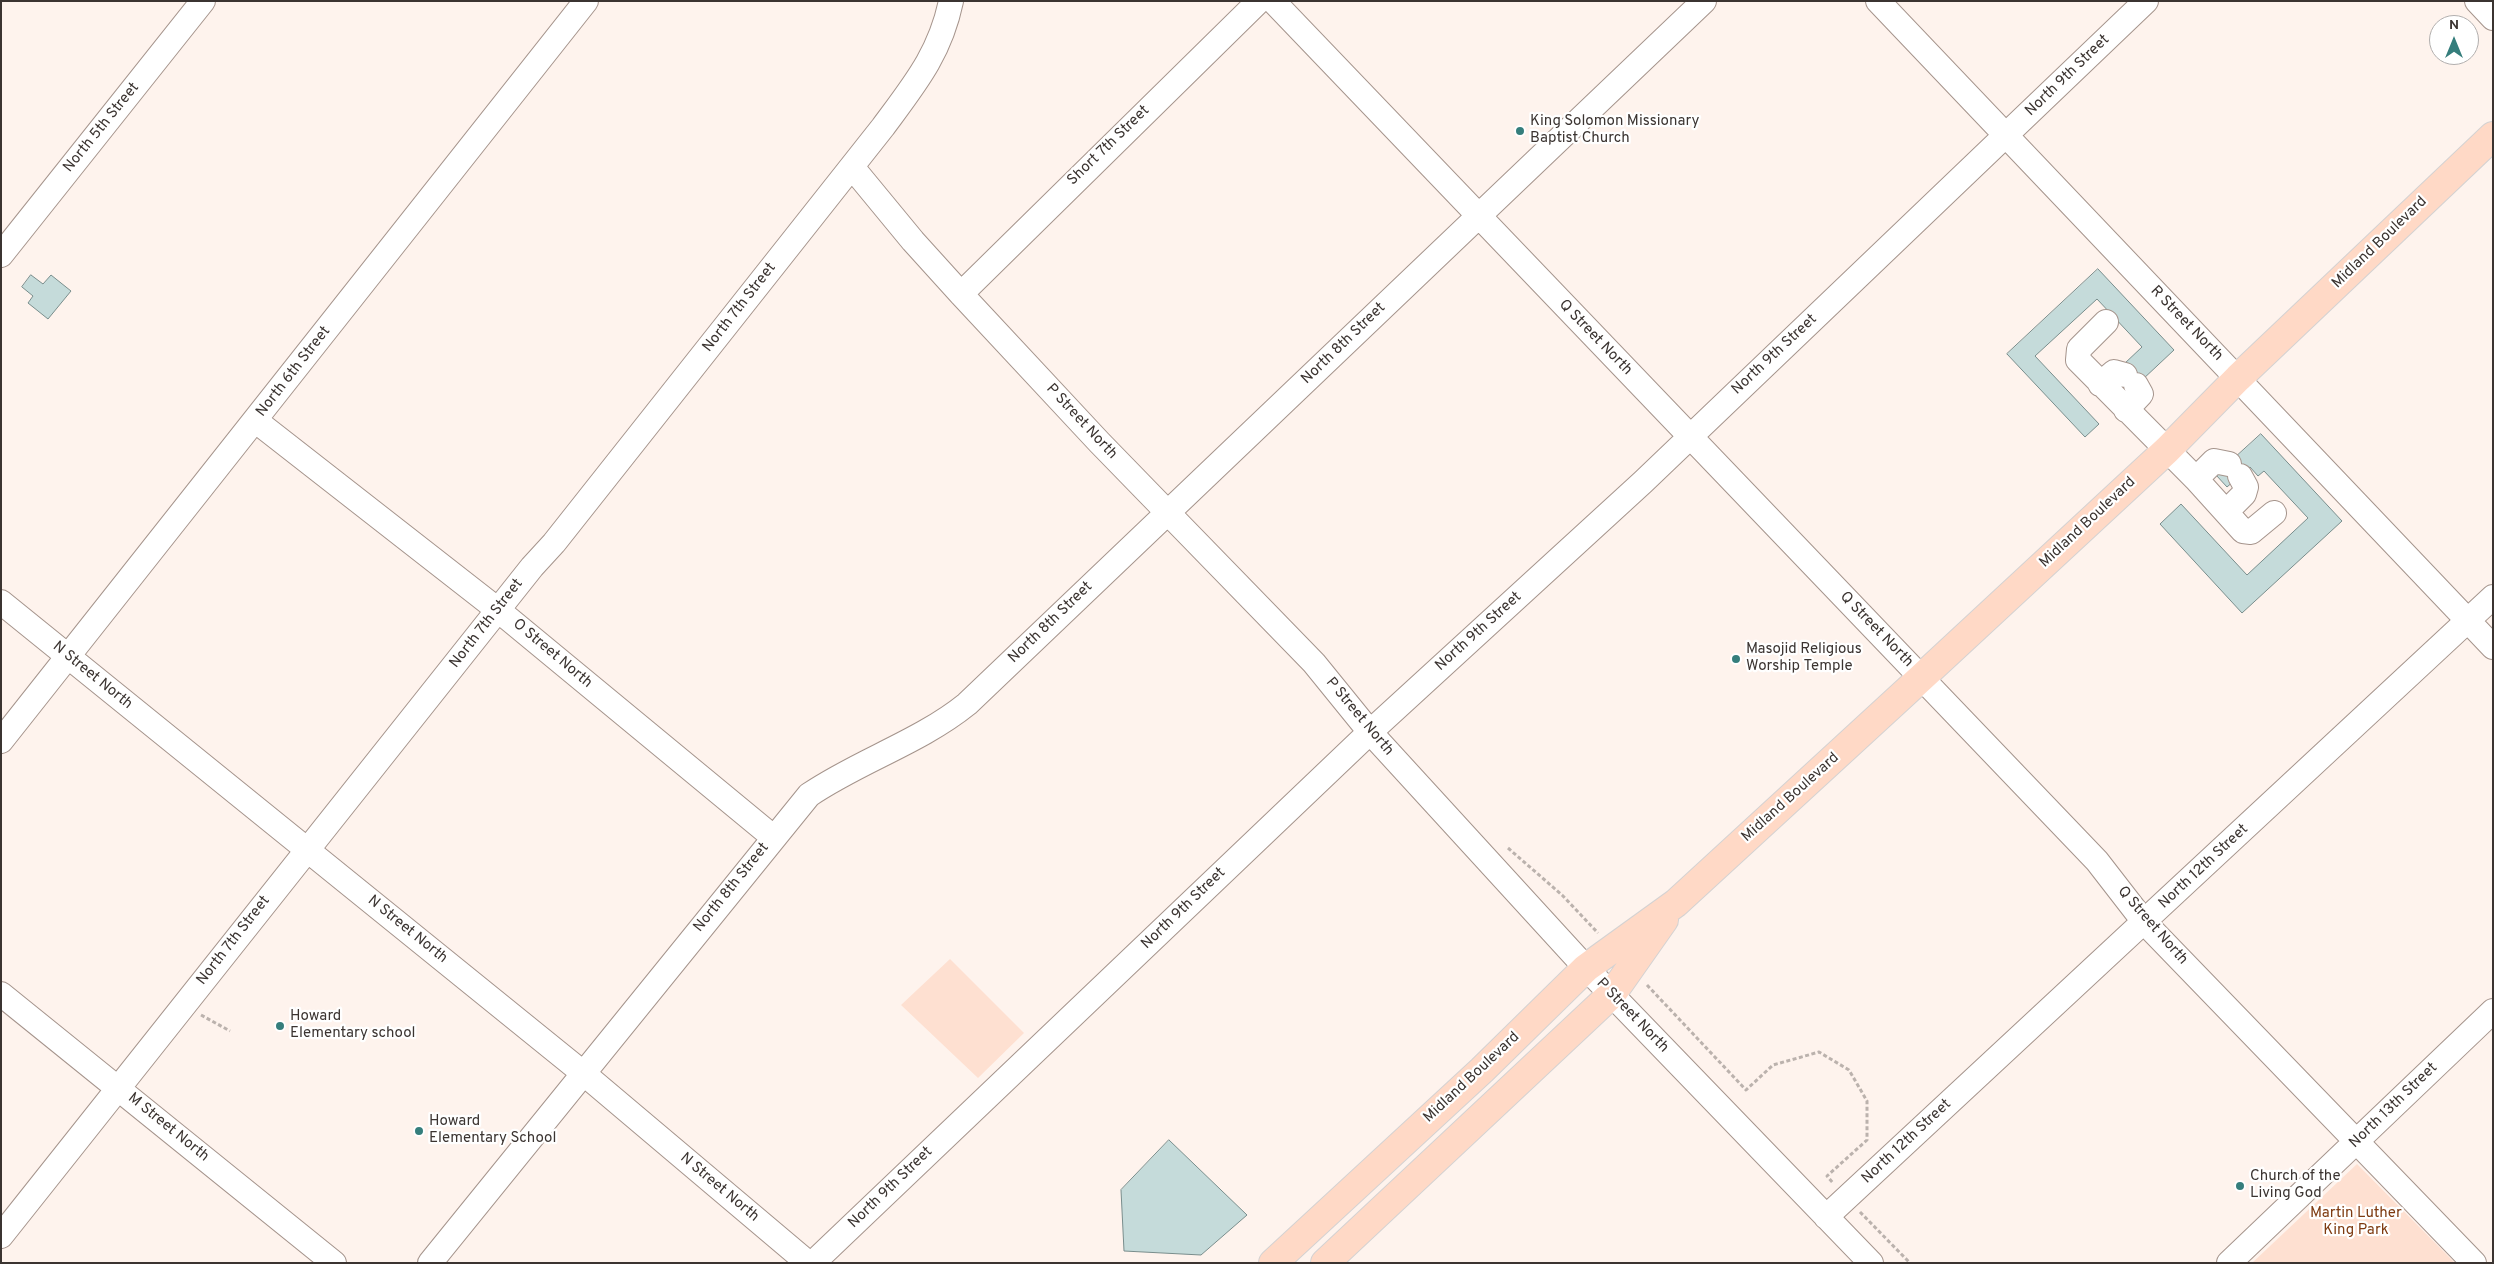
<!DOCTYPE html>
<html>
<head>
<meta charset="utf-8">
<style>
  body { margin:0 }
  #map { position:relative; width:2494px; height:1264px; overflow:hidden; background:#fef3ed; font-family:Overpass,sans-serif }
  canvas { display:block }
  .frame { position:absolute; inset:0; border:2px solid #3b3431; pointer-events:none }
  .north { position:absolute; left:2429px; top:15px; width:50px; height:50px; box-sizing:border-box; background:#fff; border:1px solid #b1aead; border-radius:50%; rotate:0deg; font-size:14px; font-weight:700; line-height:20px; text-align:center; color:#3b3431 }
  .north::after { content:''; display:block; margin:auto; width:18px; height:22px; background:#357e7c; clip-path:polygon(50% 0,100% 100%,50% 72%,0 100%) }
</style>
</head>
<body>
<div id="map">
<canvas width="2494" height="1264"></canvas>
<div class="frame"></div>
<div class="north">N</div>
</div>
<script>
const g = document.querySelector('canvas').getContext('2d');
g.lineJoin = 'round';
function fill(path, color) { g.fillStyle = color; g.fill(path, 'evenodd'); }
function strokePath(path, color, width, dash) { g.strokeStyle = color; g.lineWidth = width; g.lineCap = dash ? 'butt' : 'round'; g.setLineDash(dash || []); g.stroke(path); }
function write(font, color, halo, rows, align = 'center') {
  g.font = font + ' Overpass,sans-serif'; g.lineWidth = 4.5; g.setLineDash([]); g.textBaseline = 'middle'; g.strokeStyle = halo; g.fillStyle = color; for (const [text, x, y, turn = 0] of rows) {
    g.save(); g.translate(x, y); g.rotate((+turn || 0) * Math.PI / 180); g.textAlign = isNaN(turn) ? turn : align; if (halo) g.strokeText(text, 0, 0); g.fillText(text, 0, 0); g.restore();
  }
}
fill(new Path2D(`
  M950,959L1024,1033L978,1078L901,1005Z
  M2357,1164L2455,1263H2252Z`), '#fee0d1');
const building = new Path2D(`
  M2098,269L2174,350L2126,395L2116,383L2124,364L2142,347L2097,299L2035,356L2099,424L2085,437L2007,354Z
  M31,275L43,284L51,275L71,291L48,319L28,303L33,296L22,287Z
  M2261,434L2342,521L2242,613L2160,524L2181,504L2247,575L2308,518L2264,471L2258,476L2250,467L2227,487L2216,475Z
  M1169,1140L1247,1215L1201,1255L1124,1251L1121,1190Z`);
fill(building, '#c5dbda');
strokePath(building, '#798d8c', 1);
const minor = new Path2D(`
  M1273,1L2097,861L2145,923L2474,1263
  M1878,1L2493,647
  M2477,1L2493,18
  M852,167L913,241L961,294L1099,442L1314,663L1370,732L1586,968L1871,1263
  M1,255L203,1
  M961,294L1259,1
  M2106,322L2079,349L2078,360L2196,479L2243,531L2251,532L2274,513
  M2100,384L2114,372L2125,375
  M2126,410L2141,394L2136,385
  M256,421L498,610L773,837
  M2196,479L2214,461L2229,464
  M2226,512L2244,494L2246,487L2240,476
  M1,602L583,1073L808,1263
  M1,741L586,1
  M1,994L334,1263
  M1826,1217L2493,597
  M1,1236L532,567L554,543L883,127C914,85 940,54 951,1
  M430,1263L809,795C859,761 920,742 967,704L1704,1
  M813,1263L1370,732L1643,482L2146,1
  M2229,1263L2493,1011`);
const major = new Path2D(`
  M1273,1263L1482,1070L1586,968L1676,903L1921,678L2167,450L2238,378L2493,136
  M1325,1263L1612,994L1664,920`);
strokePath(minor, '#a5948c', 26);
strokePath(major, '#d4d2d2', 30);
strokePath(new Path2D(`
  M1508,848L1562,895L1598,933
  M1647,985L1746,1090L1773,1065L1819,1052L1849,1070L1867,1101V1140L1827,1176L1833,1183
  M201,1015L230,1031
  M1860,1212L1910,1263`), '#bbb2ad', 3, [4, 2.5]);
strokePath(minor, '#fff', 24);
strokePath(major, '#ffd9c6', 28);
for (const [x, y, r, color] of [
  [1520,131,5,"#357e7c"],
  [1736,659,5,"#357e7c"],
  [280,1026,5,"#357e7c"],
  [419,1131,5,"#357e7c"],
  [2240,1186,5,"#357e7c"]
]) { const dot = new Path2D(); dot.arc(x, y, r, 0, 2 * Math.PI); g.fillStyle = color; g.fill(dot); strokePath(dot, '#fff', 2); }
write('15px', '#3b3431', '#fff', [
  ["North 9th Street",2068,76,-44],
  ["North 5th Street",102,128,-51],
  ["Short 7th Street",1109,146,-44],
  ["Midland Boulevard",2380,243,-44],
  ["North 7th Street",740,308,-52],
  ["R Street North",2186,324,46],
  ["Q Street North",1595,338,46],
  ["North 8th Street",1344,344,-44],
  ["North 9th Street",1775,355,-43],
  ["North 6th Street",294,372,-52],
  ["P Street North",1081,422,47],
  ["Midland Boulevard",2088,523,-43],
  ["North 8th Street",1051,623,-44],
  ["North 7th Street",487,624,-52],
  ["Q Street North",1876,630,46],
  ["North 9th Street",1479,632,-42],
  ["O Street North",552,654,40],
  ["N Street North",92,676,39],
  ["P Street North",1359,717,50],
  ["Midland Boulevard",1791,798,-42],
  ["North 12th Street",2204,867,-43],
  ["North 8th Street",732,888,-51],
  ["North 9th Street",1184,909,-44],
  ["Q Street North",2152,926,49],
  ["N Street North",407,930,39],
  ["North 7th Street",234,941,-52],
  ["P Street North",1632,1016,46],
  ["Midland Boulevard",1472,1078,-43],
  ["North 13th Street",2394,1106,-44],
  ["M Street North",168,1128,39],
  ["North 12th Street",1907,1142,-43],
  ["N Street North",719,1188,40],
  ["North 9th Street",891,1188,-44]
]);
write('15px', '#3b3431', '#fff', [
  ["King Solomon Missionary",1530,122],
  ["Baptist Church",1530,139],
  ["Masojid Religious",1746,650],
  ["Worship Temple",1746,667],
  ["Howard",290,1017],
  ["Elementary school",290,1034],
  ["Howard",429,1122],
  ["Elementary School",429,1139],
  ["Church of the",2250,1177],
  ["Living God",2250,1194]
], 'left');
write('15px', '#7e3b11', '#fff', [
  ["Martin Luther",2356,1214],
  ["King Park",2356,1231]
]);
</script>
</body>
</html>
